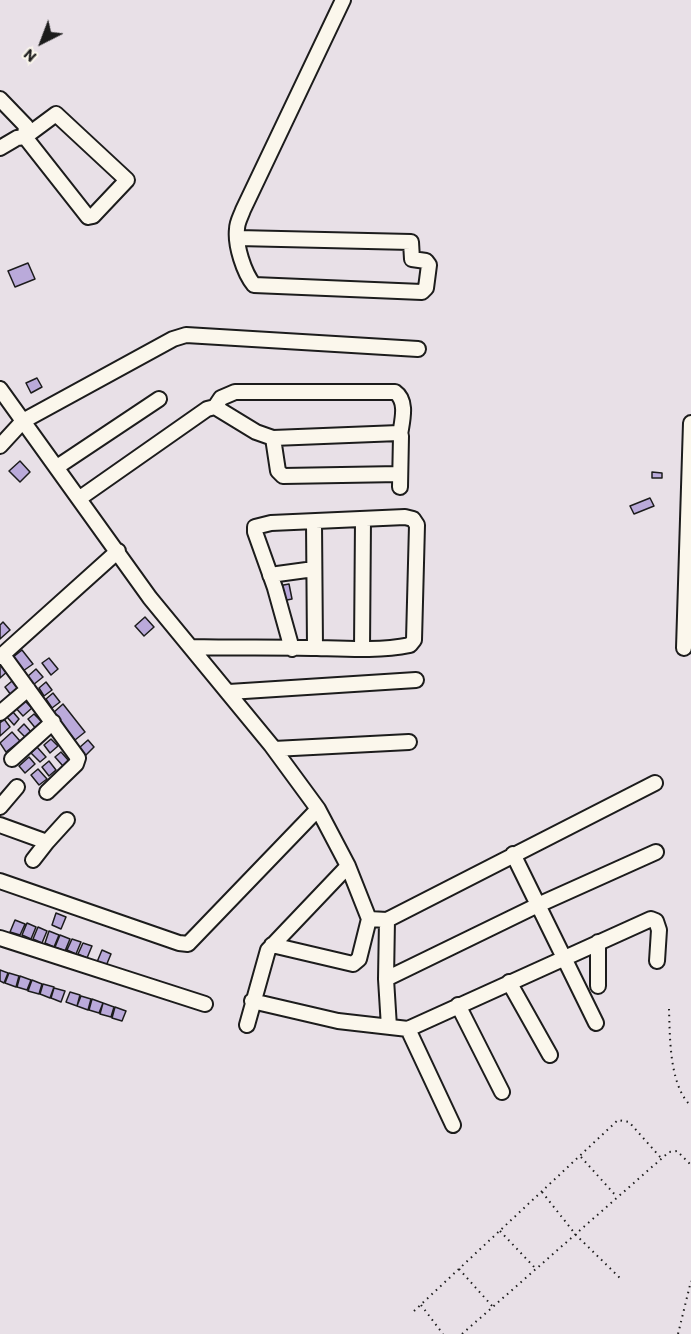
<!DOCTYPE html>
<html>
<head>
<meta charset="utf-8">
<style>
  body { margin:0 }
  #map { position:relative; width:691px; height:1334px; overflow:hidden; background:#e8e0e7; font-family:Itim,sans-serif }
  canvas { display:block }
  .north { position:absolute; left:12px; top:12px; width:60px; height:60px; -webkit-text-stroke:4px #fbf7ec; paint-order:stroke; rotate:222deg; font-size:16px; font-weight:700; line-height:24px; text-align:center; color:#1c1c1c }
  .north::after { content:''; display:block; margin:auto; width:21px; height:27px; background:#1c1c1c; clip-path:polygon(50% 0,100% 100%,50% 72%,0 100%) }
</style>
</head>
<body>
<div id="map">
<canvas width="691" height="1334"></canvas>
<div class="north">N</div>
</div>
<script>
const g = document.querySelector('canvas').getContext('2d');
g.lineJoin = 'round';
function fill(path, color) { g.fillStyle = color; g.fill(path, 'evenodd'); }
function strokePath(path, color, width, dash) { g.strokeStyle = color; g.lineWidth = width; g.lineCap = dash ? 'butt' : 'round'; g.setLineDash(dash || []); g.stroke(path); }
const building = new Path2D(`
  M28,263L35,279L15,287L8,271Z
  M37,378L42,387L31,393L26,383Z
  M20,461L30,472L20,482L9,471Z
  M652,472L662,473V478H652Z
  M650,498L654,506L634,514L630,506Z
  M289,584L292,599L282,601L278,586Z
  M145,617L154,627L144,636L135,626Z
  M3,622L10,630L0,639V625Z
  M22,650L33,664L23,671L12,658Z
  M49,658L58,669L51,675L42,663Z
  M0,662L9,670L0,678Z
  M36,669L43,677L33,685L27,677Z
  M12,681L18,688L11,695L5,687Z
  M46,682L52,690L44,696L39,688Z
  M53,693L60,702L52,708L46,699Z
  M23,699L32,708L23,716L15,707Z
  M63,704L85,732L75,740L53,713Z
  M13,712L19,719L14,725L7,717Z
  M34,714L44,724L37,730L28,719Z
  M4,719L10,727L0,736V723Z
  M24,724L32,733L26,738L18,730Z
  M12,732L20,741L6,752L0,743Z
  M51,739L58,746L50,753L44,745Z
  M88,740L94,747L85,756L79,748Z
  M37,747L46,757L40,762L31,753Z
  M61,752L69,761L63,766L55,757Z
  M29,757L35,764L25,773L19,766Z
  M49,761L56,770L49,776L42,767Z
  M38,769L47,779L39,785L31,775Z
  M56,913L66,917L61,929L52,925Z
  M15,920L25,924L20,935L10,932Z
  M27,923L36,927L31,939L22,935Z
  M38,927L47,931L42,943L33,939Z
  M49,931L59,935L54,947L45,943Z
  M60,935L70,939L65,951L55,947Z
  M72,939L81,942L76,954L67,950Z
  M83,943L92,946L87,958L78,954Z
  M102,950L111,954L106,966L97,962Z
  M0,970L8,973L4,983L0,981Z
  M9,973L19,976L16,987L5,983Z
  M20,976L31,980L27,990L17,987Z
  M32,980L42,984L39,994L28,991Z
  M43,984L54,987L50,998L40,994Z
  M54,988L65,991L61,1002L51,998Z
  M70,992L80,995L77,1006L66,1002Z
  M81,996L91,999L88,1010L77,1006Z
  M92,999L103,1003L99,1013L89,1010Z
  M103,1003L114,1007L111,1017L100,1014Z
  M115,1007L126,1011L122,1021L112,1018Z`);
fill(building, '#baaada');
strokePath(building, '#1c1c1c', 1.5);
const minor = new Path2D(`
  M0,99L26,126L25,137
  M0,148L17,138L25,137L56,114L127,180L93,216L88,217L25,137
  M238,238L411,242L412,259L426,261L429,265L426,288L422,292L254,285C244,273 235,245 237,229C237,222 241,216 243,210L343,0
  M0,389L150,598L271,745L318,809L348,866L369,919L387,920L655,783
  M215,407L221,398L235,392H395C408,401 402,421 400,435
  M273,438L278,471L283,476L400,474
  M0,446L23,421L173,339L186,335L418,349
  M57,467L159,399
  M80,498L207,409L215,407L256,432L273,438L399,433L401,436L400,487
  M314,522L315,648
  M270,575L314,569
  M192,647C234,648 276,647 317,648C348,649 380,651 410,645L414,640L417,525L413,519L405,517L271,523L255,527V532L275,588L292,649
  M684,648L691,423
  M362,649L363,520
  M3,655L78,758L76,764L47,792
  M0,657L118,551
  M229,692L416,680
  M0,713L28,689
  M274,749L409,742
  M12,759L53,722
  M0,807L17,787
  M0,825L47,842L33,860
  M47,842L67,820
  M513,854L596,1023
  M0,881L179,943L188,944L318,809
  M387,920L386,979L389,1027
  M0,938L205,1004
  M272,945L353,964L359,959L369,919
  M386,979L538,905L656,852
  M509,982L550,1055
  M598,986V942
  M252,1001L338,1021L408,1029L651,919L656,921L659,930L657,961
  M458,1005L502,1092
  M247,1025L268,950L348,866
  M408,1029L453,1125`);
strokePath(minor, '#1c1c1c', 18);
strokePath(new Path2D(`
  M669,1009C670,1037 669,1085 691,1106
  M581,1157L617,1197
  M542,1192L576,1235L620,1278
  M500,1231L536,1269
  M459,1269L493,1307
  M421,1305L443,1334
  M414,1311L618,1120L629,1122L661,1158
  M462,1334L669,1152L677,1151L691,1165
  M678,1334L691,1281`), '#1c1c1c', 2, [1.5, 4.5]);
strokePath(minor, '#fbf7ec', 14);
</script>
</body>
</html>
